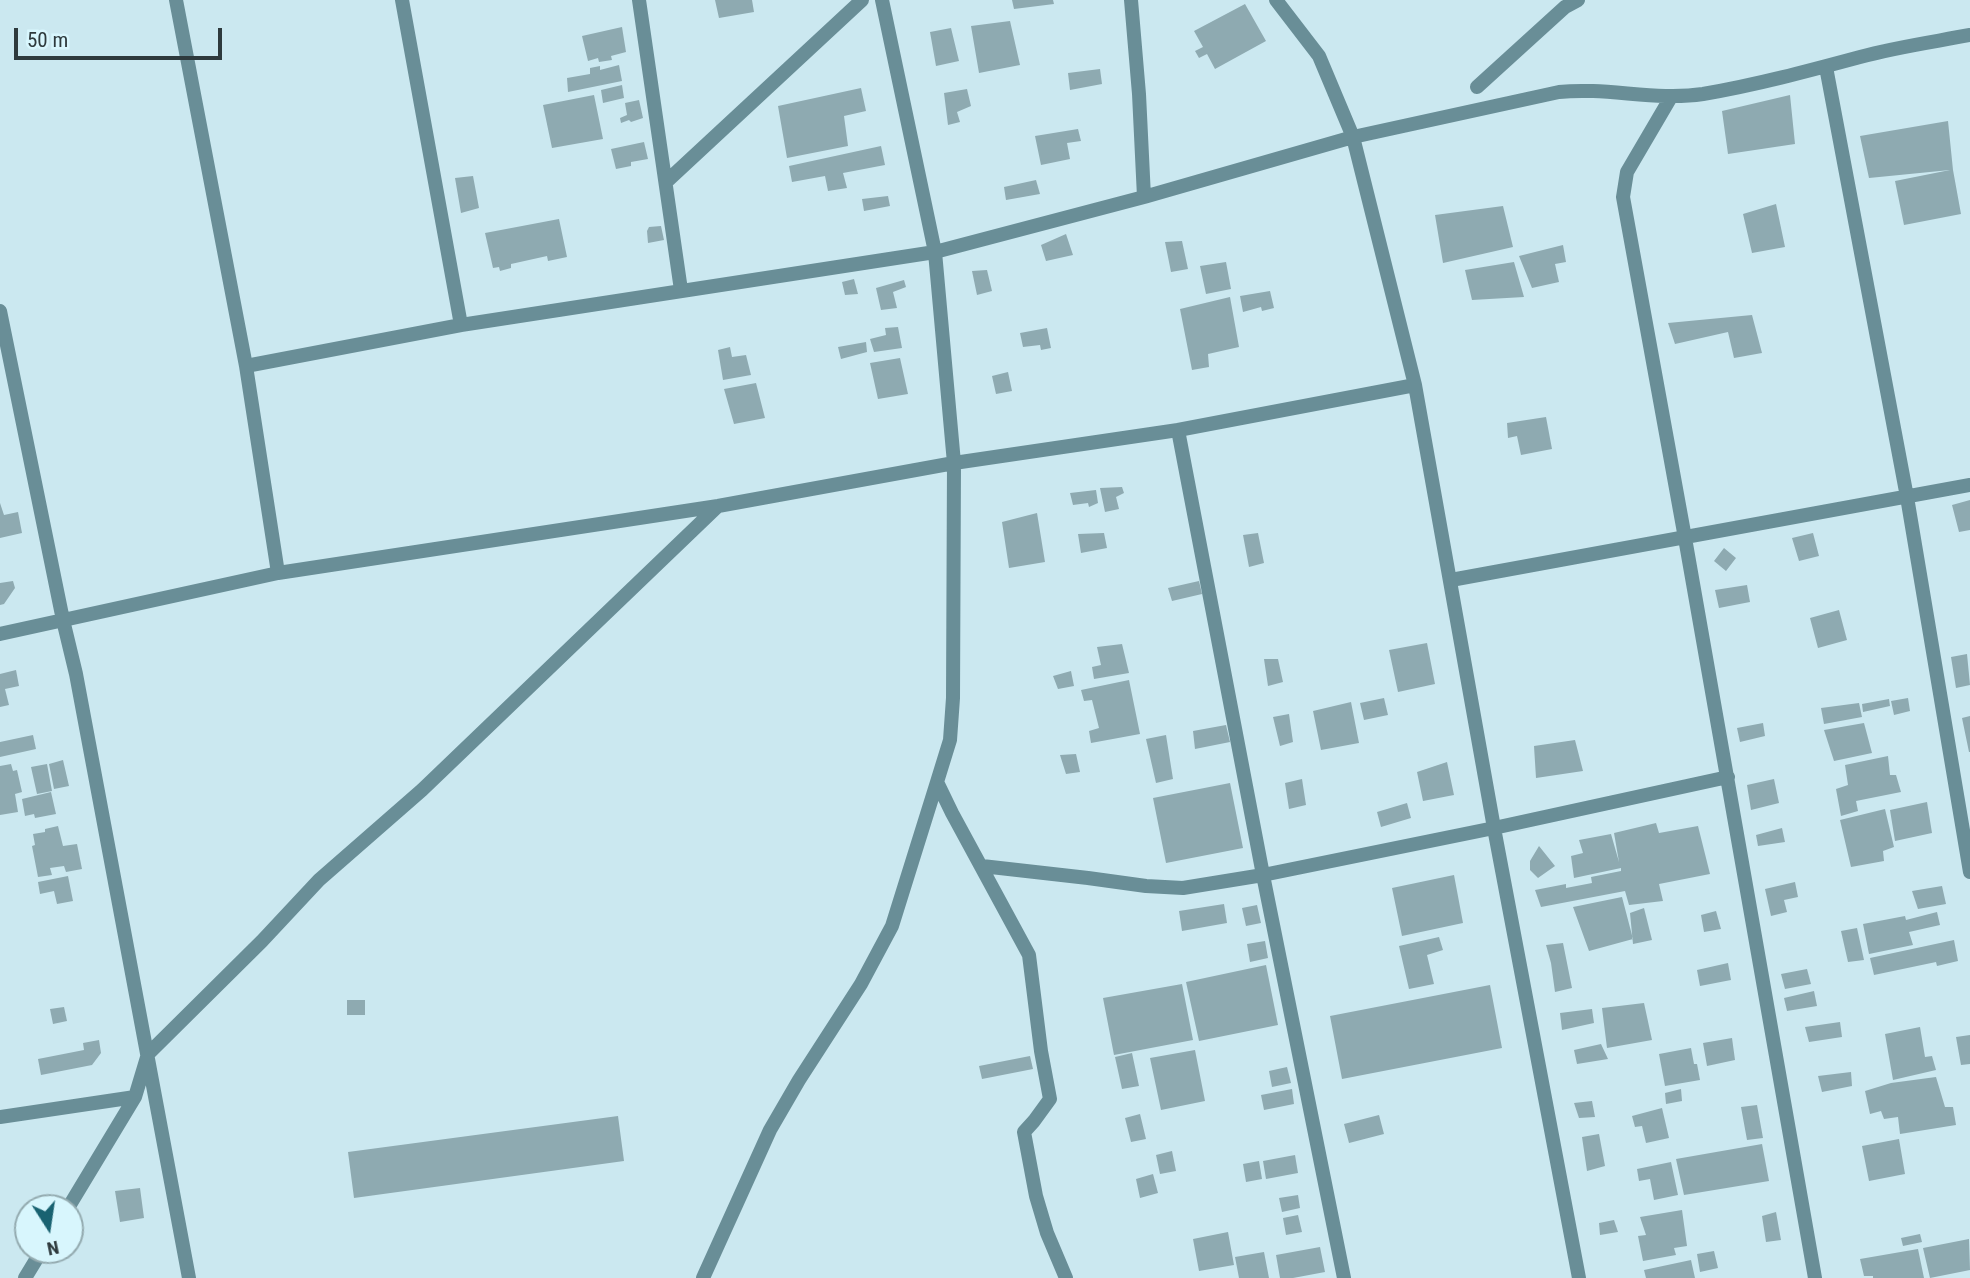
<!DOCTYPE html>
<html>
<head>
<meta charset="utf-8">
<style>
  body { margin:0 }
  #map { position:relative; width:1970px; height:1278px; overflow:hidden; background:#cbe8f0; font-family:"Roboto Condensed",sans-serif }
  canvas { display:block }
  .north { position:absolute; left:14px; top:1194px; width:70px; height:70px; box-sizing:border-box; background:#d8f6fd; border:2px solid #94abb0; border-radius:50%; rotate:168deg; font-size:19px; font-weight:700; line-height:28px; text-align:center; color:#2e3a3d }
  .north::after { content:''; display:block; margin:auto; width:24px; height:32px; background:#196271; clip-path:polygon(50% 0,100% 100%,50% 72%,0 100%) }
  .scale { position:absolute; left:14px; top:28px; width:208px; height:32px; box-sizing:border-box; border:4px solid #2e3a3d; border-top:0; padding-left:9px; font-size:21px; line-height:24px; white-space:nowrap; color:#2e3a3d; -webkit-text-stroke:5px #d8f6fd; paint-order:stroke }
</style>
</head>
<body>
<div id="map">
<canvas width="1970" height="1278"></canvas>
<div class="north">N</div>
<div class="scale">50 m</div>
</div>
<script>
const g = document.querySelector('canvas').getContext('2d');
g.lineJoin = 'round';
function fill(path, color) { g.fillStyle = color; g.fill(path, 'evenodd'); }
function strokePath(path, color, width, dash) { g.strokeStyle = color; g.lineWidth = width; g.lineCap = dash ? 'butt' : 'round'; g.setLineDash(dash || []); g.stroke(path); }
fill(new Path2D(`
  M715,0H752L754,12L719,18Z
  M1012,0H1053L1054,4L1014,9Z
  M1245,4L1266,41L1215,69L1207,54L1199,58L1195,51L1203,47L1194,31Z
  M1010,21L1020,65L979,73L971,26Z
  M622,27L626,52L611,56L612,60L599,62L598,58L588,61L582,36Z
  M951,28L959,61L936,66L930,32Z
  M619,65L622,81L568,92L567,78L590,74V68L600,66V70Z
  M1100,69L1102,84L1070,90L1068,73Z
  M622,85L624,98L603,103L601,90Z
  M861,88L866,111L844,116L848,146L787,158L778,106Z
  M967,89L971,106L957,112L960,122L948,125L944,93Z
  M594,95L603,139L552,148L543,105Z
  M1790,95L1795,144L1728,154L1722,111Z
  M639,100L643,118L631,122L629,120L621,123L620,118L627,115L625,103Z
  M1948,121L1953,170L1961,214L1904,225L1895,181L1950,170L1869,178L1860,136Z
  M1078,129L1081,141L1067,143L1070,159L1041,165L1035,136Z
  M644,142L648,159L631,162V166L616,169L611,149Z
  M881,146L885,165L843,173L847,188L828,191L825,176L792,182L789,166Z
  M473,176L479,208L461,213L455,178Z
  M1036,180L1040,194L1006,200L1004,187Z
  M888,196L890,206L864,211L862,199Z
  M1776,204L1785,247L1752,253L1743,214Z
  M1503,206L1513,247L1443,263L1435,215Z
  M559,219L567,257L548,261L547,256L511,264V268L500,271L499,267L493,268L485,233Z
  M661,226L664,240L648,243L647,231L649,227Z
  M1066,234L1073,255L1046,261L1041,245Z
  M1182,241L1188,269L1171,272L1165,242Z
  M1563,245L1566,262L1555,264L1559,282L1532,288L1519,256Z
  M1226,262L1231,289L1206,294L1200,266Z
  M1514,262L1524,297L1472,300L1465,270Z
  M987,270L992,291L977,295L972,271Z
  M854,279L858,294L845,295L842,282Z
  M904,280L906,287L893,292L897,308L881,310L876,288Z
  M1270,291L1274,308L1262,311L1261,307L1243,312L1240,296Z
  M1230,297L1239,347L1208,354L1209,367L1192,370L1180,309Z
  M1752,315L1762,353L1734,358L1728,332L1675,344L1668,323Z
  M898,327L902,348L874,352L870,339L886,335L885,328Z
  M1047,328L1051,348L1041,350L1040,345L1023,347L1020,333Z
  M866,342L867,352L841,359L838,347Z
  M730,347L732,357L746,355L751,375L723,380L718,350Z
  M900,358L908,394L878,399L870,363Z
  M1008,372L1012,391L996,394L992,376Z
  M756,383L765,418L734,424L724,389Z
  M1546,417L1552,449L1521,455L1517,436L1508,438L1507,423Z
  M1122,487L1124,493L1116,497L1119,509L1105,512L1100,488Z
  M1096,490L1098,503L1089,507L1088,503L1073,505L1070,493Z
  M1970,500V530L1959,532L1952,505Z
  M0,503L4,515L18,512L22,533L0,538Z
  M1037,513L1045,562L1009,568L1002,522Z
  M1104,533L1107,548L1081,553L1078,534Z
  M1258,533L1264,563L1249,567L1243,535Z
  M1813,533L1819,556L1799,561L1792,538Z
  M1724,548L1736,558L1726,571L1714,561Z
  M13,581L15,588L4,604L0,605V583Z
  M1199,581L1202,594L1172,601L1168,588Z
  M1747,585L1750,602L1719,608L1715,590Z
  M1839,610L1847,640L1818,648L1810,618Z
  M1427,643L1435,684L1398,692L1389,650Z
  M1122,644L1129,673L1094,679L1092,667L1101,665L1097,647Z
  M1967,654L1970,685L1956,688L1951,657Z
  M1264,659H1278L1283,682L1268,686Z
  M16,670L19,686L5,689L9,705L0,707V674Z
  M1071,671L1074,686L1058,689L1053,676Z
  M1129,680L1140,734L1091,743L1089,731L1099,728L1092,700L1084,701L1081,690Z
  M1384,698L1388,715L1364,720L1360,703Z
  M1908,698L1910,711L1894,715L1891,701Z
  M1889,699L1890,706L1863,712L1862,704Z
  M1351,702L1359,743L1321,750L1313,711Z
  M1859,703L1862,717L1824,724L1821,708Z
  M1289,714L1293,742L1280,746L1273,717Z
  M1970,716V752H1969L1962,718Z
  M1763,723L1765,736L1740,742L1737,728Z
  M1864,723L1872,753L1834,761L1824,730Z
  M1226,725L1230,742L1195,749L1193,731Z
  M33,735L36,749L0,757V742Z
  M1166,735L1173,779L1156,783L1146,739Z
  M1575,740L1583,771L1536,778L1534,746Z
  M1076,754L1080,772L1066,774L1060,755Z
  M1888,756L1890,775H1896L1901,792L1856,801L1858,811L1841,816L1836,789L1848,785L1845,765Z
  M63,760L69,786L54,789L49,764Z
  M1447,762L1454,795L1423,801L1417,772Z
  M11,764L13,771L17,770L22,792L15,794L18,812L0,815V766Z
  M47,764L52,791L37,794L31,767Z
  M1302,779L1306,805L1289,809L1285,783Z
  M1774,779L1779,803L1751,810L1747,785Z
  M1230,783L1243,848L1166,863L1153,798Z
  M51,792L56,814L35,818L34,814L25,816L22,799Z
  M1927,802L1932,833L1895,841L1890,810Z
  M1407,803L1411,818L1381,827L1377,812Z
  M1885,809L1894,847L1883,851L1884,861L1851,867L1840,820Z
  M1656,823L1659,833L1698,826L1710,874L1659,884L1663,901L1629,905L1625,891L1541,907L1535,890L1566,884V888L1592,883L1591,877L1621,871V868L1574,878L1571,856L1583,853L1579,840L1611,834L1619,862L1614,833Z
  M58,826L63,846L77,844L82,869L66,872L64,866L50,868L52,875L38,877L32,846L35,845L33,834L45,832V829Z
  M1782,828L1785,842L1758,846L1756,835Z
  M1539,846L1555,866L1538,878L1530,870V861Z
  M1454,875L1463,923L1402,936L1392,888Z
  M68,876L73,901L57,904L54,891L40,894L38,882Z
  M1795,882L1798,897L1784,900L1787,912L1771,916L1765,889Z
  M1942,886L1946,904L1918,909L1912,891Z
  M1622,897L1633,939L1589,951L1573,907Z
  M1224,904L1227,923L1182,931L1179,911Z
  M1257,905L1261,923L1246,926L1242,908Z
  M1644,908L1652,940L1633,944L1630,913Z
  M1716,911L1721,929L1704,932L1701,915Z
  M1937,912L1940,925L1909,932L1913,945L1869,954L1863,924L1905,916L1906,920Z
  M1857,928L1864,960L1848,962L1841,931Z
  M1439,937L1443,950L1427,955L1434,984L1409,989L1399,946Z
  M1954,940L1958,961L1937,966L1936,962L1874,975L1870,958Z
  M1265,941L1268,958L1250,962L1247,944Z
  M1563,943L1572,988L1555,992L1551,963L1546,945Z
  M1728,963L1731,980L1700,986L1697,970Z
  M1266,965L1278,1025L1199,1041L1186,982Z
  M1807,969L1811,984L1785,989L1781,974Z
  M1182,984L1193,1040L1114,1055L1103,998Z
  M1490,985L1502,1048L1342,1079L1330,1016Z
  M1814,991L1817,1006L1787,1011L1784,998Z
  M347,1000H365V1015H347Z
  M1644,1003L1652,1040L1607,1048L1602,1008Z
  M64,1007L67,1021L53,1024L50,1009Z
  M1592,1009L1594,1023L1562,1030L1560,1013Z
  M1840,1022L1842,1037L1809,1042L1805,1027Z
  M1920,1027L1925,1057L1932,1056L1936,1070L1893,1080L1885,1034Z
  M1970,1035V1064L1961,1065L1956,1037Z
  M1732,1038L1735,1060L1707,1066L1703,1043Z
  M99,1040L101,1053L92,1065L41,1075L38,1059L84,1050L83,1043Z
  M1601,1044L1608,1059L1577,1064L1574,1050Z
  M1691,1048L1694,1064H1697L1700,1080L1665,1086L1659,1054Z
  M1195,1050L1205,1101L1161,1110L1150,1058Z
  M1132,1053L1139,1086L1122,1089L1115,1057Z
  M1030,1056L1033,1069L982,1079L979,1066Z
  M1287,1067L1291,1083L1272,1087L1269,1071Z
  M1851,1072L1852,1086L1822,1092L1818,1076Z
  M1936,1077L1945,1107H1953L1956,1125L1900,1134L1898,1117L1884,1119L1881,1111L1870,1114L1865,1091L1891,1083Z
  M1292,1089L1294,1104L1264,1110L1261,1095Z
  M1681,1089L1682,1101L1666,1104L1665,1093Z
  M1592,1101L1595,1117L1579,1118L1574,1103Z
  M1757,1105L1763,1138L1747,1140L1741,1107Z
  M1662,1108L1669,1138L1646,1143L1642,1126L1635,1127L1632,1116Z
  M1140,1114L1146,1139L1131,1142L1125,1118Z
  M1379,1115L1384,1134L1349,1143L1344,1124Z
  M618,1116L624,1161L354,1198L348,1152Z
  M1599,1134L1605,1166L1587,1171L1582,1137Z
  M1899,1139L1905,1174L1869,1181L1862,1146Z
  M1762,1144L1769,1181L1684,1195L1676,1159Z
  M1172,1151L1176,1171L1160,1174L1156,1155Z
  M1295,1155L1298,1173L1266,1179L1263,1161Z
  M1259,1161L1262,1179L1246,1182L1243,1164Z
  M1671,1162L1678,1195L1654,1200L1650,1179L1639,1181L1637,1169Z
  M1153,1174L1158,1193L1140,1198L1136,1179Z
  M140,1188L144,1218L120,1222L115,1191Z
  M1298,1195L1300,1208L1282,1212L1279,1198Z
  M1682,1210L1687,1246L1674,1248L1676,1255L1643,1261L1638,1236L1646,1235L1640,1217Z
  M1776,1212L1781,1240L1766,1242L1762,1216Z
  M1298,1215L1302,1232L1286,1235L1283,1218Z
  M1614,1220L1618,1232L1600,1235L1599,1223Z
  M1228,1232L1234,1265L1199,1271L1193,1239Z
  M1920,1234L1922,1242L1903,1246L1901,1238Z
  M1969,1239L1970,1270L1930,1278L1923,1248Z
  M1320,1247L1325,1272L1293,1278H1280L1276,1255Z
  M1918,1249L1924,1278H1873V1276H1864L1860,1259Z
  M1714,1251L1718,1268L1700,1272L1697,1254Z
  M1264,1252L1269,1278H1239L1235,1257Z
  M1691,1260L1695,1278H1646L1644,1270Z`), '#8eaab1');
strokePath(new Path2D(`
  M176,0L246,366L278,573
  M402,0L461,325
  M639,0L681,290
  M882,0L935,252L954,463L953,698L950,740L937,782L952,813L1029,955L1041,1051L1050,1099L1034,1121L1024,1132L1036,1196L1047,1233L1066,1278
  M1131,0L1139,94L1144,197
  M1276,0L1319,56L1353,137L1415,385L1494,828L1579,1278
  M1826,67L1907,497L1970,872
  M1477,87L1565,7L1578,0
  M1671,97L1627,172L1623,197L1685,538L1815,1278
  M666,182L862,0
  M0,311L63,620L76,674L189,1278
  M246,366L461,325L935,252L1144,197L1353,137L1559,92C1607,87 1655,101 1703,94C1756,85 1808,71 1860,57C1896,47 1933,42 1970,35
  M1178,430L1263,875L1344,1278
  M1451,580L1970,485
  M0,634L278,573L718,506L954,463L1178,430L1415,385
  M982,866L1088,878L1146,886L1183,888L1263,875L1494,828L1728,777
  M0,1117L135,1097
  M68,1208L135,1097L148,1054L262,941L319,880L422,790L718,506
  M25,1278L42,1250
  M703,1278L770,1130L799,1080L861,984L892,926L937,782`), '#698e97', 14);
</script>
</body>
</html>
